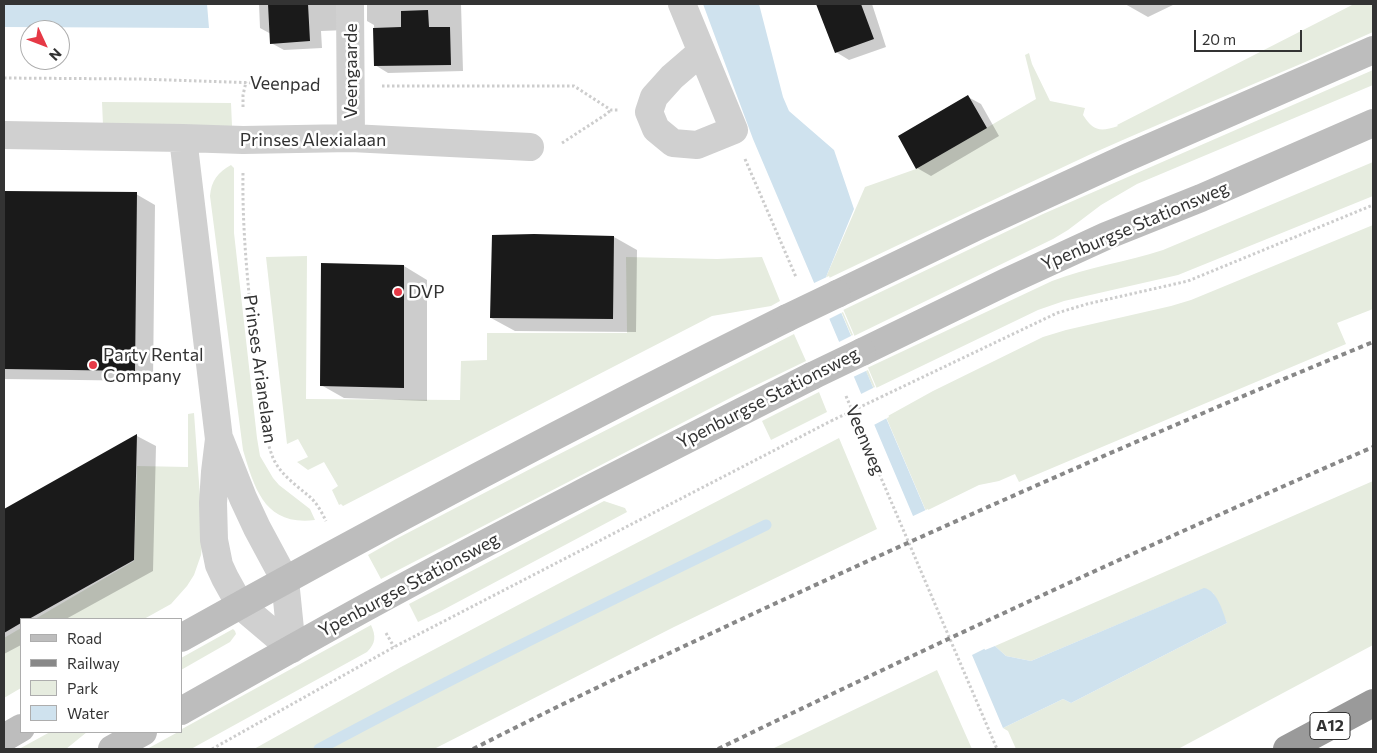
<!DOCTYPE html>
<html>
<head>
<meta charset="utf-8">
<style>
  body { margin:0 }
  #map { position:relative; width:1377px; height:753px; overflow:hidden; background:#fff; font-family:Commissioner,sans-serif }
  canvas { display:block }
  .frame { position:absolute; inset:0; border:5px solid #333; pointer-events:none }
  .legend { position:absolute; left:20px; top:618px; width:162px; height:115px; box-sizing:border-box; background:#fff; border:1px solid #adadad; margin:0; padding:6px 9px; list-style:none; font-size:15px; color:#333 }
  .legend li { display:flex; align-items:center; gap:10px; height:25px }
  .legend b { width:25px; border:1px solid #adadad }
  .north { position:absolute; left:20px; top:20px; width:50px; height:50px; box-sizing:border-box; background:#fff; border:1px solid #adadad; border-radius:50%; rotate:133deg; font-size:14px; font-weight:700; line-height:20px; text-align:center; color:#333 }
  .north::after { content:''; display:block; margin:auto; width:18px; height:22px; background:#e63946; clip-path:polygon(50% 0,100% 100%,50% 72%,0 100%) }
  .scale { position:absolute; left:1194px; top:30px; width:108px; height:22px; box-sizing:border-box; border:2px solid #333; border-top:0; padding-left:6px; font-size:15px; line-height:18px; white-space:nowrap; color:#333; -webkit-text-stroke:4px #fff; paint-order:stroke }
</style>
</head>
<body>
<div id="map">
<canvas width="1377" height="753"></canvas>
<div class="frame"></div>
<ul class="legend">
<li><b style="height:6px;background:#bdbdbd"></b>Road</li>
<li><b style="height:6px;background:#888"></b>Railway</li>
<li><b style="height:14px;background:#e6ecdf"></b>Park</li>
<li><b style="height:14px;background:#cfe2ee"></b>Water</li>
</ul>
<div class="north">N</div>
<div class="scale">20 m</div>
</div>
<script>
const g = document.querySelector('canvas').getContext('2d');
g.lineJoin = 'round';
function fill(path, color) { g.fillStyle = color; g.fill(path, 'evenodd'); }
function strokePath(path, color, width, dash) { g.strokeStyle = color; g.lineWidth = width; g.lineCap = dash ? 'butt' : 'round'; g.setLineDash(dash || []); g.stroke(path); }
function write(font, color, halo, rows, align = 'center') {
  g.font = font + ' Commissioner,sans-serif'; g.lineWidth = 5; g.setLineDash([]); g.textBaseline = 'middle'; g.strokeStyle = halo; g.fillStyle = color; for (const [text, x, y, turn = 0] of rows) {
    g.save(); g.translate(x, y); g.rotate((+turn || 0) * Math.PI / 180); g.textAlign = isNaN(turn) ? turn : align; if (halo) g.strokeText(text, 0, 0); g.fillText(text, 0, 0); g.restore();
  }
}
fill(new Path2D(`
  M1354,4H1373V32C1280,74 1185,112 1091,154C1003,195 915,237 827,279L826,277L865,187L916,169L1036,99L1025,55L1029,53L1032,64L1050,101L1085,108L1083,115C1093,131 1100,132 1118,126L1117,125Z
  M1373,70V85L1137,184L1101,205L1068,230L1053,239L852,337L841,311L1043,214Z
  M102,102L231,103L232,126L103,125Z
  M1373,162V196L1178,275L1064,301L1038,310L874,389L865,369L1052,281C1088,267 1126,262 1163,250Z
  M231,165L234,168V233L257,438L260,456L273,478L279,485L310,509L315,520C265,526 255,490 243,450L210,196C211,181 218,172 231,165Z
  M1373,225V309L1337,323L1346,344L1019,482L1015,474L999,481L979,485L926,511L886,417L933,391L1043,337L1066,330L1171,306L1191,300Z
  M307,256L306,399L460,400L461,361L487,360V333H627L626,257L717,259L762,257L780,301L771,306L712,316L343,506L341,504L339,505L332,490L338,486L324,462L308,470L297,462L308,457L298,439L287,444L266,257Z
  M794,334L806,361L736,395L381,579L368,555L396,539L534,467Z
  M819,392L827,412L771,440L762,421Z
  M194,413L203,538L201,555L194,575L187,586L171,604L144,619H35L134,561L137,466L188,467V414Z
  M839,438L877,529L674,627L434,749H254L401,667L573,576Z
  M1373,481V645L1178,749H1016L1008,731L1003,728L1063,699L1071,703L1227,623L1213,593L1200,590L1031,661L1006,656L995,646Z
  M604,501L625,508L627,512L441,611L418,622L409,604Z
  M371,625C376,636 376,643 367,652L191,749H147L178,732H181L182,729Z
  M21,628V688L4,698V638Z
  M233,629L235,631L236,634L230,642L181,670V658Z
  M937,670L972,749H772Z
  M50,732H87L66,749H19Z`), '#e6ecdf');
fill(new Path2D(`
  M4,4H207L209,28L4,27Z
  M703,4H759L783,97L789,111L834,150L854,209L826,277L985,650L995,646L1006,656L1031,661L1204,588C1217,590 1223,612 1227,623L1071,703L1063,699L1003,728L753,139Z`), '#cfe2ee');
fill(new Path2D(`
  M829,276L889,417L872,426L859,395L875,387L868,370L851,378L837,343L853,335L843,312L827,320L812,284Z
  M928,509L987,647H988L970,656L911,517Z`), '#fff');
fill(new Path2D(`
  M259,4H349L347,30L321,31L322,48L284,50L271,43V34L260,28Z
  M367,4H461L463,71L388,73L375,65L374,25L367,21Z
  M817,4H872L886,47L849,60L836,52Z
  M1125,4H1175L1148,17Z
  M968,97L981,104L999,136L931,176L917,168Z
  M4,192L136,194L155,205L153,381L4,379Z
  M614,237L637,250L636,332L515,331L491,318Z
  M404,266L427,280V401L344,398L321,385Z
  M137,436L156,446L153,571L66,619H21V645L4,654V510Z`), '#0003');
strokePath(new Path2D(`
  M319,749C466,670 616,598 766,525`), '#cfe2ee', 11);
fill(new Path2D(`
  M268,4H308L310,41L270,44Z
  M816,4H861L874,39L835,53Z
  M428,10L429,27H450L451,65L374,66L373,28L401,27V11Z
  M968,95L987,128L916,169L898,136Z
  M4,191L137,192L135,371L4,369Z
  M534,234L614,236L613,319L490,318L492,235Z
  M321,263L404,265V388L320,386Z
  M137,434L134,560L29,619H21V623L4,633V509Z`), '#1a1a1a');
strokePath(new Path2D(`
  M4,78L139,79L318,85
  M382,86H574L611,110H618
  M243,107V95L246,82
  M562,143L605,115L611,110
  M745,159L796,277
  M243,173C242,235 249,296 256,358C260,391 261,427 273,458C280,474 297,486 310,497C317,503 322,513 326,521
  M846,396L997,749
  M881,397L1057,313L1087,304L1188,281L1373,205
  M386,633L394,647
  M212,749L394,647L831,421`), '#cdcdcd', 3, [2.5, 2.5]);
strokePath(new Path2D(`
  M350,4L351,138
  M682,4L734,130L697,145L673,143L656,129L649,112L654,97L672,77L701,52
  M4,135L183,138L243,140L351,138L530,147
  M183,138L219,439L215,472L213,503L214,540L219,565L225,578L240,605L292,649
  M220,440L243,498L257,528L285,580L292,649`), '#d0d0d0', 28);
strokePath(new Path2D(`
  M837,294L978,226L1128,157L1373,50
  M862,352L1006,282L1106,236L1201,198L1373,123
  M181,638C381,526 582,420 787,318
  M181,711C245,675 308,639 372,604C517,525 664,451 812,376
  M4,738L21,728
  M112,749L143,732`), '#bdbdbd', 28);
strokePath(new Path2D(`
  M1287,749L1373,703`), '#9a9a9a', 28);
strokePath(new Path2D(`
  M473,749C567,701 663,656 759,611C962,517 1166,427 1373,342
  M718,749C934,644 1152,543 1373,447`), '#888', 4, [5, 4]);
strokePath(new Path2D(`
  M831,421L881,397`), '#cdcdcd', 3, [2.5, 2.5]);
strokePath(new Path2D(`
  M787,318L837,294
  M812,376L862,352`), '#bdbdbd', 28);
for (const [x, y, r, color] of [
  [398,292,5,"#e63946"],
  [93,365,5,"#e63946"]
]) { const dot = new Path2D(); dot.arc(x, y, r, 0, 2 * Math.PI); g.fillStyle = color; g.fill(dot); strokePath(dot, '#fff', 2); }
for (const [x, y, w] of [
  [1330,726,40]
]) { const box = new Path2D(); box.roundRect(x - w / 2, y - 13.5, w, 27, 4); g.fillStyle = '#fff'; g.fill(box); strokePath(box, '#333', 1); }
write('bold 16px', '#333', null, [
  ["A12",1330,726]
]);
write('18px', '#333', '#fff', [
  ["Veengaarde",351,71,-90],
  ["Veenpad",285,84,2],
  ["Prinses Alexialaan",313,140],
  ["Ypenburgse Stationsweg",1135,226,-23],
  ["Prinses Arianelaan",260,369,82],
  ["Ypenburgse Stationsweg",768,398,-27],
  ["Veenweg",865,440,67],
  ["Ypenburgse Stationsweg",409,585,-28]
]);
write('18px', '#333', '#fff', [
  ["DVP",408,292],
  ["Party Rental",103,355],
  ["Company",103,376]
], 'left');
</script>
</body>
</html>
